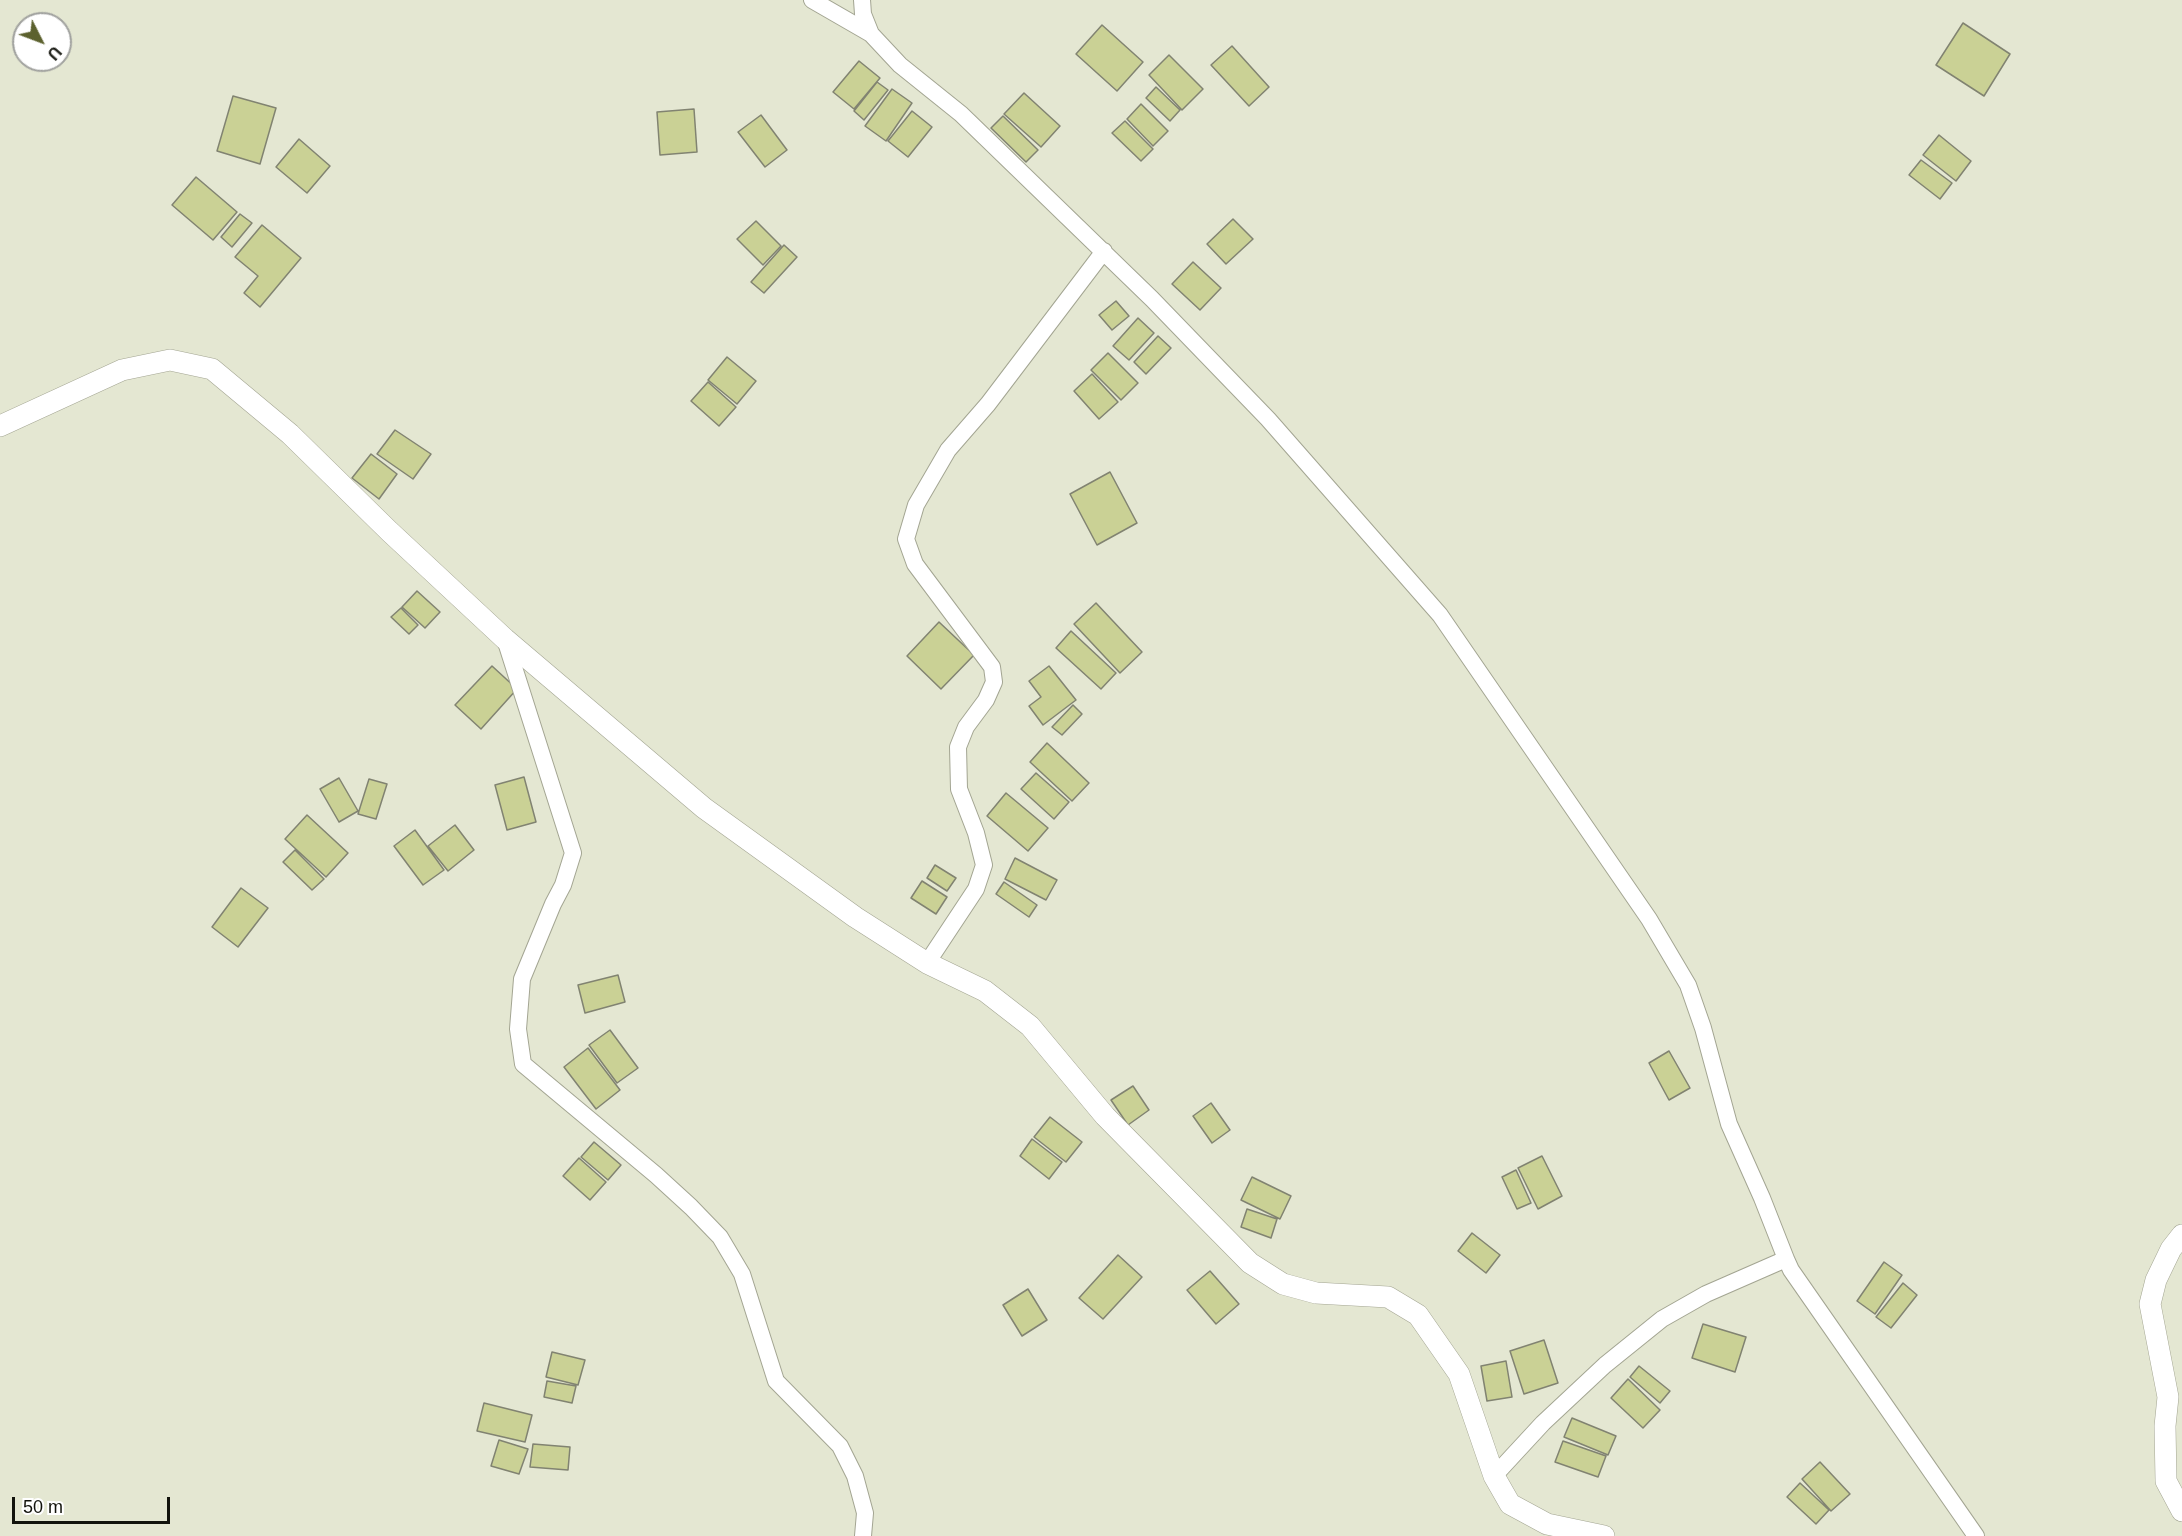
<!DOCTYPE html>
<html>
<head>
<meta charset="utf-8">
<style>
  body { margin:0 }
  #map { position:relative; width:2182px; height:1536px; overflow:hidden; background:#e4e7d2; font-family:Helvetica,sans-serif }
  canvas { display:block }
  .north { position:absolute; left:12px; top:12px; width:60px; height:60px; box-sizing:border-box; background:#fff; border:2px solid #a0a19e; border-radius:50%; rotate:132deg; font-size:16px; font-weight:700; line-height:24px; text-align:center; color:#12130c }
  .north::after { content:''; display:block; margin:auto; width:21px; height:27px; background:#5c612e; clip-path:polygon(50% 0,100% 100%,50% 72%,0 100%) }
  .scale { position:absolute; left:12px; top:1497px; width:158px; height:27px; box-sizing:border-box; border:3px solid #12130c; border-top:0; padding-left:8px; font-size:18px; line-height:21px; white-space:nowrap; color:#12130c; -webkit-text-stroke:4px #fff; paint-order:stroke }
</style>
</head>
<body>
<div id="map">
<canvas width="2182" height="1536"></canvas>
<div class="north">U</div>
<div class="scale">50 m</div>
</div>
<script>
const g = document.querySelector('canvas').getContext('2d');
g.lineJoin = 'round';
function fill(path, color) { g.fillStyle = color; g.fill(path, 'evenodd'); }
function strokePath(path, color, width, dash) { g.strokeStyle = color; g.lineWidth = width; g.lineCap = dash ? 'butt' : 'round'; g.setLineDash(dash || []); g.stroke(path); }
const building = new Path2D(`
  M1963,23L2010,54L1984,96L1936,65Z
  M1102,25L1143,62L1117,91L1076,54Z
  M1232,46L1269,87L1249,106L1211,65Z
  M1169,55L1203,89L1182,110L1149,75Z
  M859,61L880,78L854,109L833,92Z
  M877,82L888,90L864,120L854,111Z
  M1156,87L1180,110L1170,121L1146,98Z
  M892,89L912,103L886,141L865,126Z
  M1024,93L1060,126L1041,147L1004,114Z
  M233,96L276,108L260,164L217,151Z
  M1141,104L1168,131L1153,146L1127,119Z
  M694,109L697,152L660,155L657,112Z
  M912,111L932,127L908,157L888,141Z
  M761,115L787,150L765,167L738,132Z
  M1003,116L1038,150L1026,162L991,128Z
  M1125,121L1153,149L1141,161L1112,133Z
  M1939,135L1971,161L1956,181L1923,155Z
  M299,139L330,166L307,193L276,167Z
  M1921,160L1952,183L1940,199L1909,175Z
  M196,177L237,212L213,240L172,205Z
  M240,214L252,223L232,247L221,237Z
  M1233,219L1253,239L1226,264L1207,244Z
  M756,221L781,246L763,265L737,239Z
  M262,225L301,258L260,307L244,293L258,276L235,257Z
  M784,245L797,257L764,293L751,282Z
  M1193,262L1221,288L1200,310L1172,284Z
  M1116,301L1129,316L1112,330L1099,315Z
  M1138,318L1154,333L1129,360L1113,346Z
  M1158,336L1171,348L1146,374L1134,362Z
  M1108,353L1138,383L1121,400L1091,370Z
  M727,357L756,381L737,404L708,380Z
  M1092,374L1118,402L1099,419L1074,391Z
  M708,382L736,407L719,426L691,401Z
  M395,430L431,454L413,479L377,454Z
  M371,454L397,474L379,499L352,478Z
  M1110,472L1137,523L1097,545L1070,494Z
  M417,591L440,612L425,628L402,607Z
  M1096,603L1142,652L1120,673L1074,624Z
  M401,608L418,625L409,634L391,617Z
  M939,622L974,655L941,689L907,656Z
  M1071,631L1116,673L1101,689L1056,648Z
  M492,666L517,689L481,729L455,705Z
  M1049,666L1076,700L1043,725L1029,706L1041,697L1029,681Z
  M1073,705L1082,714L1062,735L1052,727Z
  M1047,743L1089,783L1072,801L1030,762Z
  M1036,773L1069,802L1054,819L1021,789Z
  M524,777L536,822L507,830L495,785Z
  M339,778L358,811L339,822L320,789Z
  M369,779L387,784L376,819L358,814Z
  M1006,793L1048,828L1028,851L987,816Z
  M307,815L348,853L326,877L285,839Z
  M455,825L474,850L448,871L428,846Z
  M415,830L444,870L423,885L394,846Z
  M295,850L324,879L312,890L283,862Z
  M1015,858L1057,880L1046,900L1005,879Z
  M935,865L956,878L947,891L927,878Z
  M922,881L947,897L936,914L911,898Z
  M1004,882L1037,905L1029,917L996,894Z
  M241,888L268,908L238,947L212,927Z
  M618,975L625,1002L585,1013L578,985Z
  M610,1030L638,1068L617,1083L589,1045Z
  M588,1048L620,1090L596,1109L564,1067Z
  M1669,1051L1690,1088L1669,1100L1649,1063Z
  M1133,1086L1149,1110L1128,1125L1111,1100Z
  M1211,1103L1230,1130L1212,1143L1193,1116Z
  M1050,1117L1082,1142L1066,1162L1034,1137Z
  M1032,1139L1062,1162L1049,1179L1020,1156Z
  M594,1142L621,1165L608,1180L581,1157Z
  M1542,1156L1562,1196L1538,1209L1518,1168Z
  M579,1158L606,1182L590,1200L563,1176Z
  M1516,1170L1531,1203L1517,1209L1502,1177Z
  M1252,1177L1291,1196L1280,1219L1241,1200Z
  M1247,1209L1277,1219L1271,1238L1241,1227Z
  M1472,1233L1500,1255L1486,1273L1458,1251Z
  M1118,1255L1142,1277L1103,1319L1079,1298Z
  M1884,1262L1902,1275L1875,1314L1857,1301Z
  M1210,1271L1239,1304L1216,1324L1187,1290Z
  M1903,1283L1917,1295L1891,1328L1876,1317Z
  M1028,1289L1047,1320L1022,1336L1003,1305Z
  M1703,1324L1746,1337L1735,1372L1692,1358Z
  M1544,1340L1558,1383L1524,1394L1510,1351Z
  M552,1352L585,1360L578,1385L546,1377Z
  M1506,1361L1512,1397L1487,1401L1481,1366Z
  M1639,1366L1670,1391L1660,1403L1630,1377Z
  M1628,1379L1660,1410L1643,1428L1611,1398Z
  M547,1381L576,1386L572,1403L544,1397Z
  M484,1403L532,1415L525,1442L477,1431Z
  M1572,1418L1616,1436L1608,1455L1564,1437Z
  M499,1440L528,1449L519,1474L491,1466Z
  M1563,1441L1606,1456L1598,1477L1555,1462Z
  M533,1444L570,1447L568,1470L530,1467Z
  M1820,1462L1850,1494L1831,1511L1802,1479Z
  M1800,1483L1829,1510L1816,1524L1787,1497Z`);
fill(building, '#cad195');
strokePath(building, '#818371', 1.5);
const minor = new Path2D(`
  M812,0L871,34
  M862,0L863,14L871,34L900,65L961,114L1152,299L1268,419L1440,615L1649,919L1688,985L1703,1028L1729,1124L1762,1198L1786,1259
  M505,639L573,853L563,885L553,904L522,979L518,1029L523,1064L656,1175L691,1207L720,1237L742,1274L776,1381L840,1446L855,1476L865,1513L863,1536
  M927,963L976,889L984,865L976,833L959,789L958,747L966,727L986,700L994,682L992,667L915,564L906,539L916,505L948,450L988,404L1104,251
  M1494,1476L1543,1423L1605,1365L1662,1319L1706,1294L1786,1259L1791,1270L1976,1536`);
const tertiary = new Path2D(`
  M0,426L122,370L170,360L212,369L290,434L389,531L505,639L704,808L855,917L927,963L985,991L1030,1026L1105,1116L1250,1263L1283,1284L1316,1293L1388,1297L1418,1315L1459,1374L1494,1476L1510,1504L1547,1524L1604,1536
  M2182,1235L2171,1249L2156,1280L2150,1304L2168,1397L2165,1426L2166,1481L2182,1511`);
strokePath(minor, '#a3a592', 18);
strokePath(tertiary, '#a3a592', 22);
strokePath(minor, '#fff', 16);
strokePath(tertiary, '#fff', 21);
</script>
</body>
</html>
